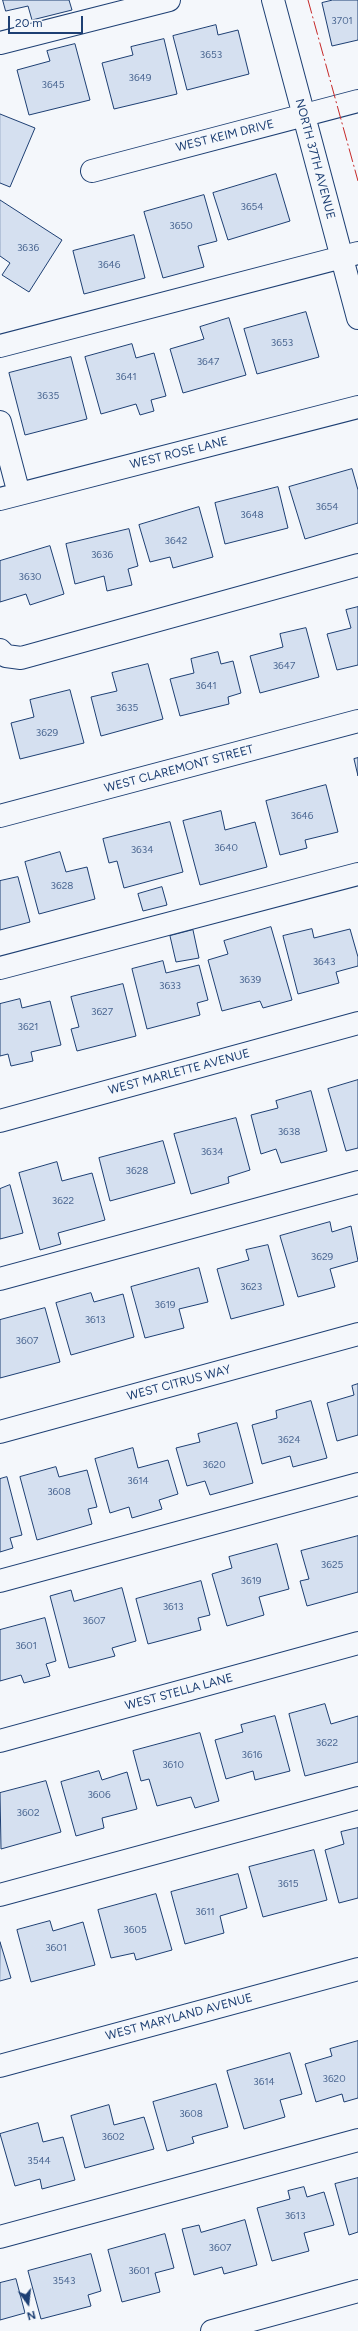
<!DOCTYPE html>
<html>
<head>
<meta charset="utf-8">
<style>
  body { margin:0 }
  #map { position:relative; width:358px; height:2331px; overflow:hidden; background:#f4f7fb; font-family:Figtree,sans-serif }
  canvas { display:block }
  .north { position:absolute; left:8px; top:2283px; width:40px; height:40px; -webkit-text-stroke:3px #f4f7fb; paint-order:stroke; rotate:165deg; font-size:11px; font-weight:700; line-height:16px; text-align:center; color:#1d3f73 }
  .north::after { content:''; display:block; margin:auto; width:14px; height:18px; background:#1d3f73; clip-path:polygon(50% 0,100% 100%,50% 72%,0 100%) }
  .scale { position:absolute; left:8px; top:16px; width:75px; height:18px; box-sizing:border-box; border:2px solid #1d3f73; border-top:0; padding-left:5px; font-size:12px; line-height:14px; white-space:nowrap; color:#1d3f73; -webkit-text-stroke:3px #f4f7fb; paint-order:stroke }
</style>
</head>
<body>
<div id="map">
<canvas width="358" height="2331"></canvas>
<div class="north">N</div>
<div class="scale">20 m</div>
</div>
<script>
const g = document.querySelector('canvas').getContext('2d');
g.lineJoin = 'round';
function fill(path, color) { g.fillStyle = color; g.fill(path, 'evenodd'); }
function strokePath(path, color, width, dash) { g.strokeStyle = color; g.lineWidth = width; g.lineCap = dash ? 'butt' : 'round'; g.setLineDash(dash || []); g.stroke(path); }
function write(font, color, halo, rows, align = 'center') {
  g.font = font + ' Figtree,sans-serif'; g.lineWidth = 3; g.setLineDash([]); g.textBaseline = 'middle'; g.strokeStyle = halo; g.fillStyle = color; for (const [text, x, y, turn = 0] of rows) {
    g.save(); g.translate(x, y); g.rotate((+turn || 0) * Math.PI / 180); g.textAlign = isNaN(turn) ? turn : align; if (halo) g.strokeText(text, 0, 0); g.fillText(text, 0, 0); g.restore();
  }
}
const building = new Path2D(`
  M3,0H69L72,10L32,20L28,6L6,11Z
  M333,0H358V40L332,46L322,3Z
  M216,25L218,35L238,30L249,74L187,90L173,36Z
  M164,39L177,94L114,109L102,63L133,55L131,47Z
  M75,44L90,100L29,115L17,70L50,61L47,51Z
  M0,114L35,128L10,187L0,183Z
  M276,174L290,221L228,240L213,193Z
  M204,195L217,241L198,246L204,267L163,278L144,212Z
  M0,200L62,240L29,292L2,275L10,263L0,256Z
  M134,235L145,278L84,294L73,251Z
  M306,312L319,357L257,374L244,329Z
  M229,318L246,375L183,393L170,349L204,339L200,327Z
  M132,344L136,358L154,353L166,396L151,400L154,411L140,415L136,404L101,414L85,357Z
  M71,357L87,419L25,435L9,373Z
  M352,469L358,490V523L305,539L289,487Z
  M278,487L288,528L225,544L215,503Z
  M199,507L213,557L173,568L170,557L150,562L139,525Z
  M129,529L138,566L128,569L132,585L107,591L104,576L75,584L66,544Z
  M50,546L64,594L30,605L26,594L0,602V561Z
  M358,607V665L337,670L327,634L351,628L346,610Z
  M306,628L319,677L260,693L250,656L283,647L280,634Z
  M218,652L221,664L233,661L241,693L228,697L229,704L180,716L170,679L194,673L191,659Z
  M148,664L163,719L101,736L91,697L117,691L112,673Z
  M70,690L84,743L20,759L11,723L34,717L30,700Z
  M358,758V776L354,759Z
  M326,785L338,832L305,840L307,848L280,855L266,801Z
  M221,811L225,830L255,822L267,867L200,885L183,821Z
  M170,822L183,872L124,888L117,861L109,863L103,839Z
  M60,852L66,872L87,867L95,899L39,914L25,862Z
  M18,877L30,922L0,930V881Z
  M162,887L167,905L143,911L138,894Z
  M271,927L292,1000L263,1008L260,1001L222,1011L208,960L228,954L224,941Z
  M312,929L314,938L350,929L358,957V966L336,972L339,983L298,994L283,936Z
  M193,930L199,958L176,962L170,936Z
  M163,961L166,973L199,965L208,1000L197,1003L200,1015L147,1029L132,969Z
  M123,984L136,1036L77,1051L71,1029L79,1027L71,997Z
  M20,999L22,1008L50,1001L61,1045L31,1052L33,1061L11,1066L8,1054L0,1056V1004Z
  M358,1080V1148L346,1151L328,1089Z
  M311,1091L327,1151L281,1163L276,1149L261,1154L251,1115L278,1108L276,1101Z
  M236,1118L250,1170L228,1177L229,1183L191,1194L174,1134Z
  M163,1141L175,1183L110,1201L99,1158Z
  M57,1162L62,1181L92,1173L105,1220L58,1233L61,1244L40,1250L19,1173Z
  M10,1185L23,1233L0,1239V1189Z
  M330,1222L332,1232L351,1226L358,1261L330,1269L335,1287L298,1297L280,1236Z
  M268,1245L284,1305L231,1319L217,1269L249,1260L246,1250Z
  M199,1268L208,1302L179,1309L184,1328L145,1338L131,1287Z
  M91,1293L94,1302L123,1294L134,1337L71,1355L56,1303Z
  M45,1308L60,1362L0,1378V1320Z
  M358,1384V1435L337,1441L327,1403L354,1395L352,1386Z
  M311,1401L327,1458L293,1467L290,1456L262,1464L252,1425L277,1418L276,1411Z
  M237,1423L253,1483L210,1495L205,1481L187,1486L176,1448L200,1442L198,1434Z
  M133,1448L138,1468L168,1460L178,1494L159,1500L162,1509L132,1518L129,1507L110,1513L95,1459Z
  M56,1467L59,1477L87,1470L97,1507L88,1509L92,1524L37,1540L20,1477Z
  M7,1477L22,1535L10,1538L13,1548L0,1552V1479Z
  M358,1536V1592L307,1606L300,1581L309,1579L301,1551Z
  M277,1544L289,1589L259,1597L264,1615L227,1626L212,1574L232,1568L229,1557Z
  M201,1581L210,1615L198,1618L201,1630L148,1644L136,1599Z
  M122,1588L136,1641L112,1648L115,1656L69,1668L50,1596L71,1590L74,1601Z
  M45,1618L56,1661L46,1664L50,1676L24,1683L21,1675L0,1681V1630Z
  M325,1704L331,1724L358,1716V1762L305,1776L289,1714Z
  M275,1716L290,1771L255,1780L253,1771L226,1779L215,1740L243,1732L241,1725Z
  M200,1733L219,1801L195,1808L191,1797L157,1806L149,1779L141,1781L133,1751Z
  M99,1771L102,1780L127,1772L137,1809L102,1818L104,1828L76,1836L61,1782Z
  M46,1781L61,1832L1,1849L0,1793Z
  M358,1828V1898L339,1903L325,1850L344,1844L341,1832Z
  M314,1850L327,1900L263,1917L249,1867Z
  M238,1874L247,1908L220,1916L224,1933L185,1944L171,1892Z
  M156,1894L172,1950L136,1960L134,1953L111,1958L98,1910Z
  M50,1921L53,1931L83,1922L95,1965L31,1982L17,1930Z
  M0,1942L11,1978L0,1981Z
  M358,2041V2098L344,2102L342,2094L316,2102L305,2064L332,2056L330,2049Z
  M290,2053L302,2094L280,2100L285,2117L244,2129L227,2071Z
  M216,2084L228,2127L192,2137L194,2143L167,2151L153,2102Z
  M109,2105L114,2125L144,2117L154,2149L85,2168L71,2116Z
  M38,2123L43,2142L63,2137L75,2180L42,2189L40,2179L15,2186L0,2134Z
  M358,2178V2232L349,2235L335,2184Z
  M304,2187L307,2197L324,2192L334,2225L304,2233L309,2251L272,2261L257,2208L290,2199L288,2191Z
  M245,2220L257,2265L224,2274L222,2267L194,2275L182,2229L199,2225L201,2232Z
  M165,2234L174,2268L155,2273L160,2292L122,2302L108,2250Z
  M91,2254L101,2291L88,2295L91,2306L41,2319L28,2271Z
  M16,2279L25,2313L0,2320V2283Z`);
fill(building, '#d5e0f0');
strokePath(building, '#1d3f73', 1);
const minor = new Path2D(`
  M273,0L358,318
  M0,43L169,0
  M92,171L358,101
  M0,346L358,253
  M0,422L19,494
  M0,499L358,407
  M0,650L6,656L21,658L358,565
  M0,816L358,721
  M0,968L358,874
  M0,1121L358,1023
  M0,1279L358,1182
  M0,1432L358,1334
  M0,1581L358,1484
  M0,1741L358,1643
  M0,1895L358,1798
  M0,2066L358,1969
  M0,2237L358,2140
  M212,2331L358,2291`);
strokePath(minor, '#1d3f73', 24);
strokePath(minor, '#f4f7fb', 22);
strokePath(new Path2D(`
  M308,0L358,181`), '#c62828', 1, [14, 3, 2, 3]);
write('10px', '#4b6792', null, [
  ["3701",342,21],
  ["3653",211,55],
  ["3649",140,78],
  ["3645",53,85],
  ["3654",252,207],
  ["3650",181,226],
  ["3636",28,248],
  ["3646",109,265],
  ["3653",282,343],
  ["3647",208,362],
  ["3641",126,377],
  ["3635",48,396],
  ["3654",327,507],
  ["3648",252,515],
  ["3642",176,541],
  ["3636",102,555],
  ["3630",30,577],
  ["3647",284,666],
  ["3641",206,686],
  ["3635",127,708],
  ["3629",47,733],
  ["3646",302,816],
  ["3640",226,848],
  ["3634",142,850],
  ["3628",62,886],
  ["3643",324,962],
  ["3639",250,980],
  ["3633",170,986],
  ["3627",102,1012],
  ["3621",28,1027],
  ["3638",289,1132],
  ["3634",212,1152],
  ["3628",137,1171],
  ["3622",63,1201],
  ["3629",322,1257],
  ["3623",251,1287],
  ["3619",165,1305],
  ["3613",95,1320],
  ["3607",27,1341],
  ["3624",289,1440],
  ["3620",214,1465],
  ["3614",138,1481],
  ["3608",59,1492],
  ["3625",332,1565],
  ["3619",251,1581],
  ["3613",173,1607],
  ["3607",94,1621],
  ["3601",26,1646],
  ["3622",327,1743],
  ["3616",252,1755],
  ["3610",173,1765],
  ["3606",99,1795],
  ["3602",28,1813],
  ["3615",288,1884],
  ["3611",205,1912],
  ["3605",135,1930],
  ["3601",56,1948],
  ["3620",334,2079],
  ["3614",264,2082],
  ["3608",191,2114],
  ["3602",113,2137],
  ["3544",39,2161],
  ["3613",295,2216],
  ["3607",220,2248],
  ["3601",139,2271],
  ["3543",64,2281]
]);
write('12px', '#1d3f73', '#f4f7fb', [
  ["WEST KEIM DRIVE",225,136,-14],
  ["NORTH 37TH AVENUE",315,159,75],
  ["WEST ROSE LANE",179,453,-14],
  ["WEST CLAREMONT STREET",179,769,-15],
  ["WEST MARLETTE AVENUE",179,1072,-15],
  ["WEST CITRUS WAY",179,1383,-15],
  ["WEST STELLA LANE",179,1692,-15],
  ["WEST MARYLAND AVENUE",179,2017,-15]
]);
</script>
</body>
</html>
